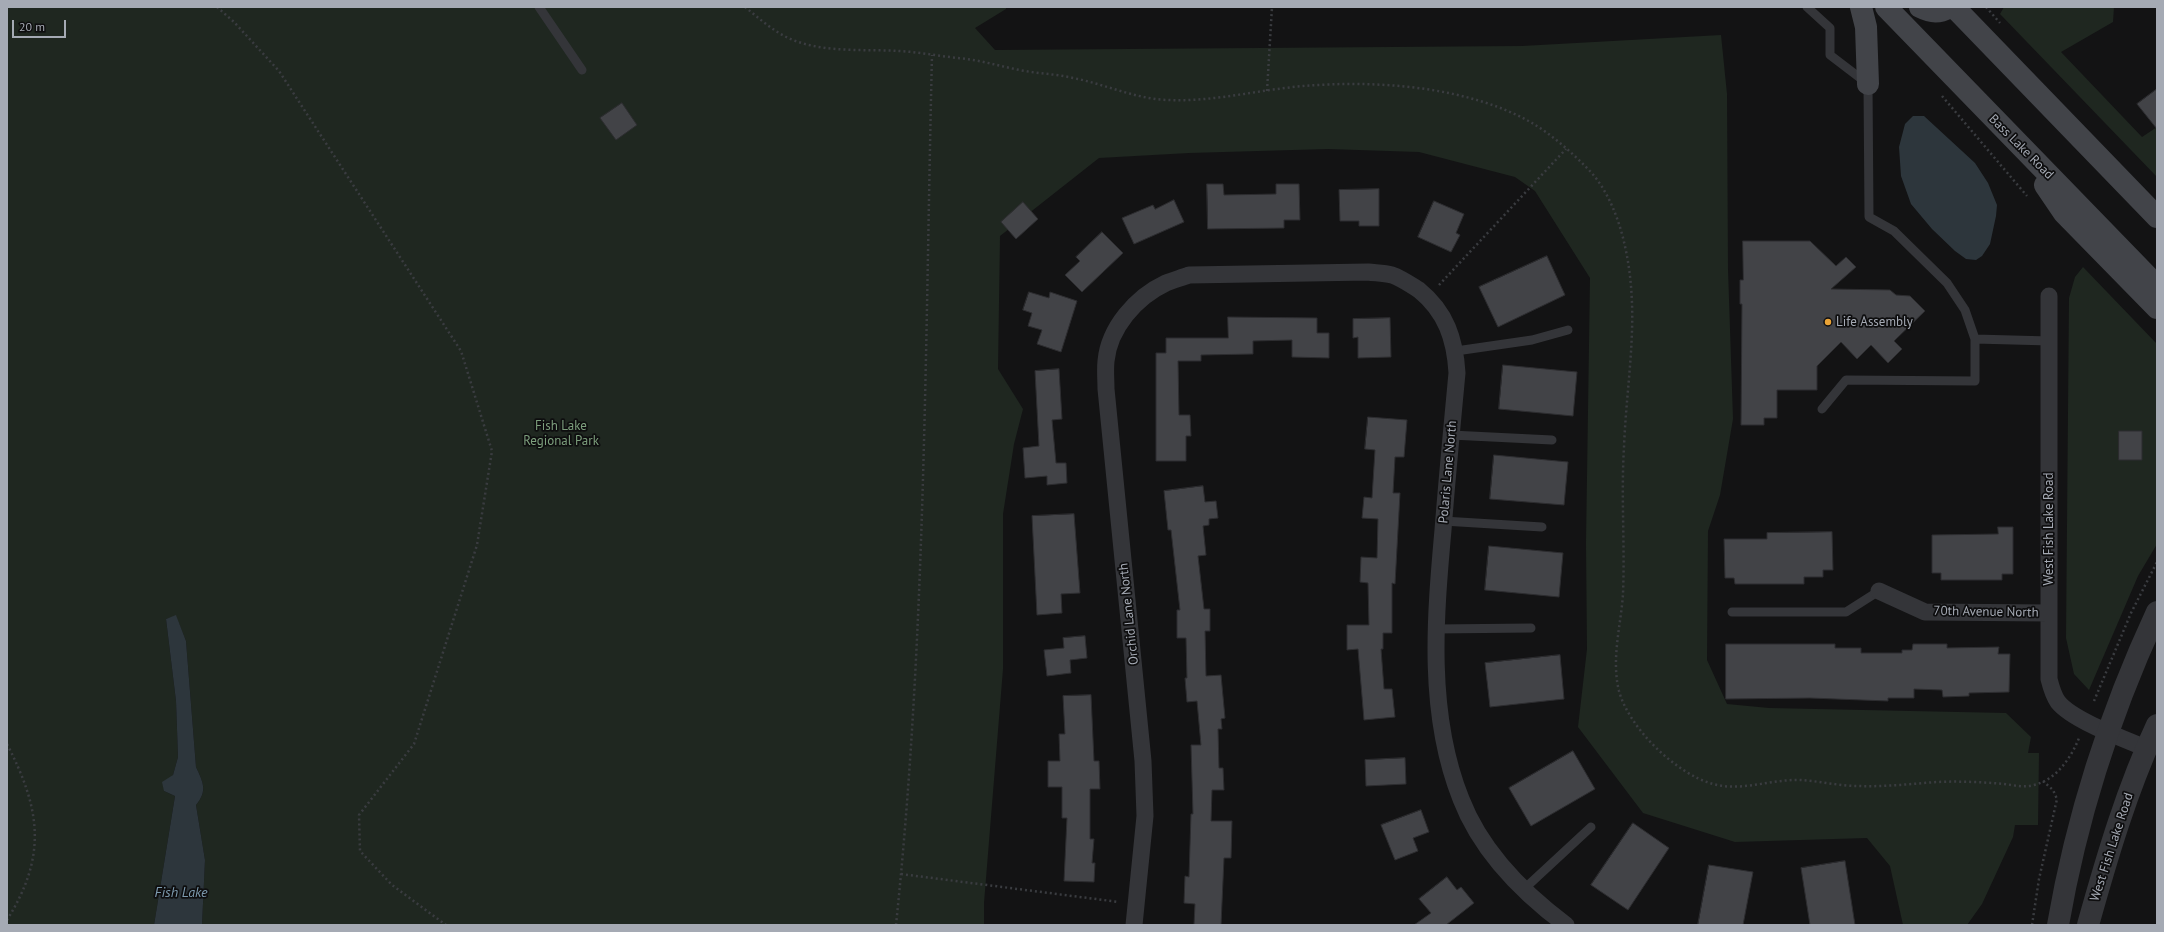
<!DOCTYPE html>
<html>
<head>
<meta charset="utf-8">
<style>
  body { margin:0 }
  #map { position:relative; width:2164px; height:932px; overflow:hidden; background:#131314; font-family:"PT Sans",sans-serif }
  canvas { display:block }
  .frame { position:absolute; inset:0; border:8px solid #a5aab4; pointer-events:none }
  .scale { position:absolute; left:12px; top:20px; width:54px; height:18px; box-sizing:border-box; border:2px solid #a5aab4; border-top:0; padding-left:5px; font-size:12px; line-height:14px; white-space:nowrap; color:#a5aab4; -webkit-text-stroke:3px #0e0e0f; paint-order:stroke }
</style>
</head>
<body>
<div id="map">
<canvas width="2164" height="932"></canvas>
<div class="frame"></div>
<div class="scale">20 m</div>
</div>
<script>
const g = document.querySelector('canvas').getContext('2d');
g.lineJoin = 'round';
function fill(path, color) { g.fillStyle = color; g.fill(path, 'evenodd'); }
function strokePath(path, color, width, dash) { g.strokeStyle = color; g.lineWidth = width; g.lineCap = dash ? 'butt' : 'round'; g.setLineDash(dash || []); g.stroke(path); }
function write(font, color, halo, rows, align = 'center') {
  g.font = font + ' "PT Sans",sans-serif'; g.lineWidth = 3.5; g.setLineDash([]); g.textBaseline = 'middle'; g.strokeStyle = halo; g.fillStyle = color; for (const [text, x, y, turn = 0] of rows) {
    g.save(); g.translate(x, y); g.rotate((+turn || 0) * Math.PI / 180); g.textAlign = isNaN(turn) ? turn : align; if (halo) g.strokeText(text, 0, 0); g.fillText(text, 0, 0); g.restore();
  }
}
fill(new Path2D(`
  M7,7H1006V9L975,28L995,50L1522,46L1721,35L1727,94L1728,269L1733,419L1720,495L1708,531L1707,660L1727,704L1769,708L2006,713L2031,737L2028,753H2039L2038,825H2015L2013,837L1982,904L1967,925H1903L1890,866L1867,838L1735,842L1643,813L1578,727L1587,649L1586,543L1590,278L1535,191L1515,177L1419,152L1328,149L1189,153L1099,158L1000,236L998,369L1023,409L1014,444L1003,514V669L984,903V925H202L205,860L196,805C208,791 203,782 196,767L186,641L176,616L166,619L176,701L178,757L173,775L164,791L175,796L154,925H7Z
  M2004,7H2114L2113,22L2061,52L2142,137L2157,127V177L2000,14Z
  M2083,267L2157,344V544L2138,576L2089,690L2074,674L2066,638L2069,298L2075,277Z`), '#1f2720');
fill(new Path2D(`
  M1913,116H1924L1975,163L1988,183L1997,205L1996,216L1990,244L1982,256L1976,260L1966,259L1955,251L1932,229L1911,204L1901,176L1899,147L1905,124Z
  M176,615L186,641L196,767C203,782 208,791 196,805L205,860L202,925H154L175,796L164,791L162,782L173,775L178,757L176,701L166,619Z`), '#2d363c');
const building = new Path2D(`
  M2157,89V129L2137,104Z
  M622,103L637,125L616,140L600,118Z
  M1207,184H1223L1224,195L1276,194V184H1299L1300,220H1284V228L1208,229Z
  M1379,189V226H1359V221H1340L1339,190Z
  M1174,200L1184,222L1134,244L1122,218L1153,205L1155,209Z
  M1434,201L1464,214L1456,233L1460,235L1451,252L1418,237Z
  M1023,202L1038,219L1016,239L1001,222Z
  M1102,232L1123,253L1082,292L1065,275L1080,261L1076,257Z
  M1743,241H1810L1836,266L1846,257L1856,267L1831,289L1890,290L1896,295L1910,296L1925,311L1894,341L1902,349L1888,363L1871,345L1857,359L1841,342L1817,366V390H1777V418H1764V425H1741L1742,304H1740V280H1743Z
  M1547,256L1565,295L1498,327L1479,287Z
  M1029,292L1049,298L1050,292L1077,301L1061,352L1037,344L1042,330L1028,326L1032,313L1023,310Z
  M1228,317L1317,318V333H1329V358L1292,357V340L1253,341V354L1201,355V361H1178L1179,415H1190L1191,436H1186V461H1156V353H1166V338H1228Z
  M1390,318L1391,357L1358,358V337L1353,338V319Z
  M1503,365L1577,372L1573,416L1499,409Z
  M1059,369L1062,419L1052,420L1056,463H1066L1067,483L1047,485V476L1025,478L1023,448L1039,446L1035,371Z
  M1368,417L1407,420L1404,457H1395L1393,493H1400L1395,584L1392,583V633H1383V649H1381L1384,689H1392L1395,717L1364,720L1358,649L1347,650V625H1369L1368,583L1360,582L1361,557L1377,558L1378,519L1362,518L1364,497L1372,498L1375,450L1365,449Z
  M2119,431H2142V460H2119Z
  M1494,455L1568,462L1564,505L1490,499Z
  M1203,486L1205,502L1216,501L1218,518L1209,519V525L1203,526L1206,555L1198,556L1204,609H1210V631H1205L1206,676L1221,675L1225,718L1221,719L1222,729H1218L1219,768H1223L1224,790H1212L1211,821H1232L1231,858H1224L1221,925H1194L1195,904L1184,903L1185,876L1189,877L1191,814H1193L1191,745H1201L1197,701L1187,702L1185,678H1187L1186,638H1177V610H1180L1171,530H1168L1164,491Z
  M1074,514L1080,593L1061,594L1062,613L1037,615L1032,516Z
  M1998,527H2013V574H2002V580H1941V573H1932V535L1998,534Z
  M1832,532L1833,570H1823V577H1804V584H1735L1734,578H1725L1724,539H1767V533Z
  M1489,546L1563,553L1559,597L1485,590Z
  M1085,636L1087,658L1070,660L1071,673L1047,676L1044,650L1064,648L1063,638Z
  M1726,644H1835V648H1861V653H1902V650H1912L1913,644H1947V648L1999,647L1998,654H2010L2009,692L1969,693V696L1943,697L1942,690L1914,689V698H1888V701L1810,698L1726,699Z
  M1560,655L1564,699L1490,707L1485,663Z
  M1091,695L1094,761H1099L1100,789H1090V839H1094L1092,863H1095L1094,882L1064,881L1067,818H1062V787H1048V761H1060L1059,734H1065L1063,696Z
  M1573,751L1595,789L1531,826L1509,788Z
  M1405,758L1406,784L1366,786L1365,760Z
  M1421,810L1429,832L1413,838L1418,851L1395,860L1381,825Z
  M1633,823L1669,848L1628,910L1591,885Z
  M1845,861L1855,925H1810L1801,868Z
  M1709,865L1753,872L1743,925H1698Z
  M1447,877L1457,890L1461,887L1474,903L1446,925H1414L1431,913L1419,899Z`);
fill(building, '#424347');
strokePath(building, '#2d2d30', 1);
strokePath(new Path2D(`
  M217,7L234,22L279,71L461,351L492,451L477,545L414,744L359,815L360,851L392,885L446,925
  M745,7C760,19 775,33 793,40C826,53 865,49 899,51C919,52 938,56 958,58C981,60 1002,67 1025,71C1041,74 1057,74 1073,78C1105,84 1135,99 1168,100C1213,102 1258,90 1303,86C1376,80 1468,86 1532,123C1551,134 1570,151 1585,166C1604,184 1615,209 1622,234C1642,309 1627,372 1624,447C1621,496 1625,545 1623,594C1621,625 1611,659 1619,691C1629,728 1676,774 1713,784C1742,792 1771,779 1800,780C1819,781 1839,786 1858,786C1884,787 1910,784 1936,782C1959,781 1982,782 2004,784C2014,785 2024,788 2034,785C2056,780 2071,758 2079,738
  M1986,7L2000,23
  M1267,91L1272,7
  M1942,96L2027,196
  M1439,285L1566,149
  M2094,701L2131,613L2157,562
  M7,744C41,810 47,856 7,920
  M901,874L1119,902
  M896,925C926,637 925,345 932,55
  M2032,925L2039,879L2057,799L2053,790L2043,781`), '#3a3c40', 2.5, [2, 3]);
strokePath(new Path2D(`
  M539,7L582,70
  M1807,7L1830,28V55L1868,84L1869,217L1894,231L1947,283L1965,310L1975,339L2050,341
  M1456,351L1532,340L1568,330
  M1822,409L1846,380L1975,381V339
  M1451,435L1552,440
  M1443,521L1542,527
  M1732,612H1846L1879,591
  M1436,629L1531,628
  M1523,890L1591,827`), '#343539', 9);
strokePath(new Path2D(`
  M2049,296V679C2051,687 2053,695 2058,702C2072,720 2124,739 2146,748
  M1879,591L1925,612L2049,613
  M1134,925L1145,816L1143,761L1106,389C1106,380 1105,370 1106,361C1109,328 1136,297 1166,283C1173,280 1181,278 1189,275L1368,272C1376,273 1384,273 1392,275C1401,278 1411,285 1419,290C1446,312 1455,339 1457,373C1452,426 1447,478 1443,530C1435,619 1427,714 1461,799C1481,851 1523,893 1566,925`), '#343539', 17);
strokePath(new Path2D(`
  M2058,925C2077,815 2110,713 2157,612
  M2088,925C2107,857 2127,789 2157,725`), '#343539', 22);
strokePath(new Path2D(`
  M1861,7L1866,27L1868,84
  M1886,7L2157,286
  M1920,7C1932,13 1939,13 1950,7
  M1954,7L2157,217
  M2045,185L2064,213L2157,308`), '#424449', 22);
for (const [x, y, r, color] of [
  [1828,322,4,"#eaa336"]
]) { const dot = new Path2D(); dot.arc(x, y, r, 0, 2 * Math.PI); g.fillStyle = color; g.fill(dot); strokePath(dot, '#0e0e0f', 1.5); }
write('13px', '#a5aab4', '#0e0e0f', [
  ["Bass Lake Road",2021,147,45],
  ["Polaris Lane North",1448,472,-85],
  ["West Fish Lake Road",2049,529,-90],
  ["70th Avenue North",1986,612,1],
  ["Orchid Lane North",1129,614,-96],
  ["West Fish Lake Road",2112,847,-72]
]);
write('13px', '#a5aab4', '#0e0e0f', [
  ["Life Assembly",1836,322]
], 'left');
write('13px', '#7d9f7d', '#0e0e0f', [
  ["Fish Lake",561,426],
  ["Regional Park",561,441]
]);
write('italic 14px', '#7d9aae', '#0e0e0f', [
  ["Fish Lake",181,893]
]);
</script>
</body>
</html>
